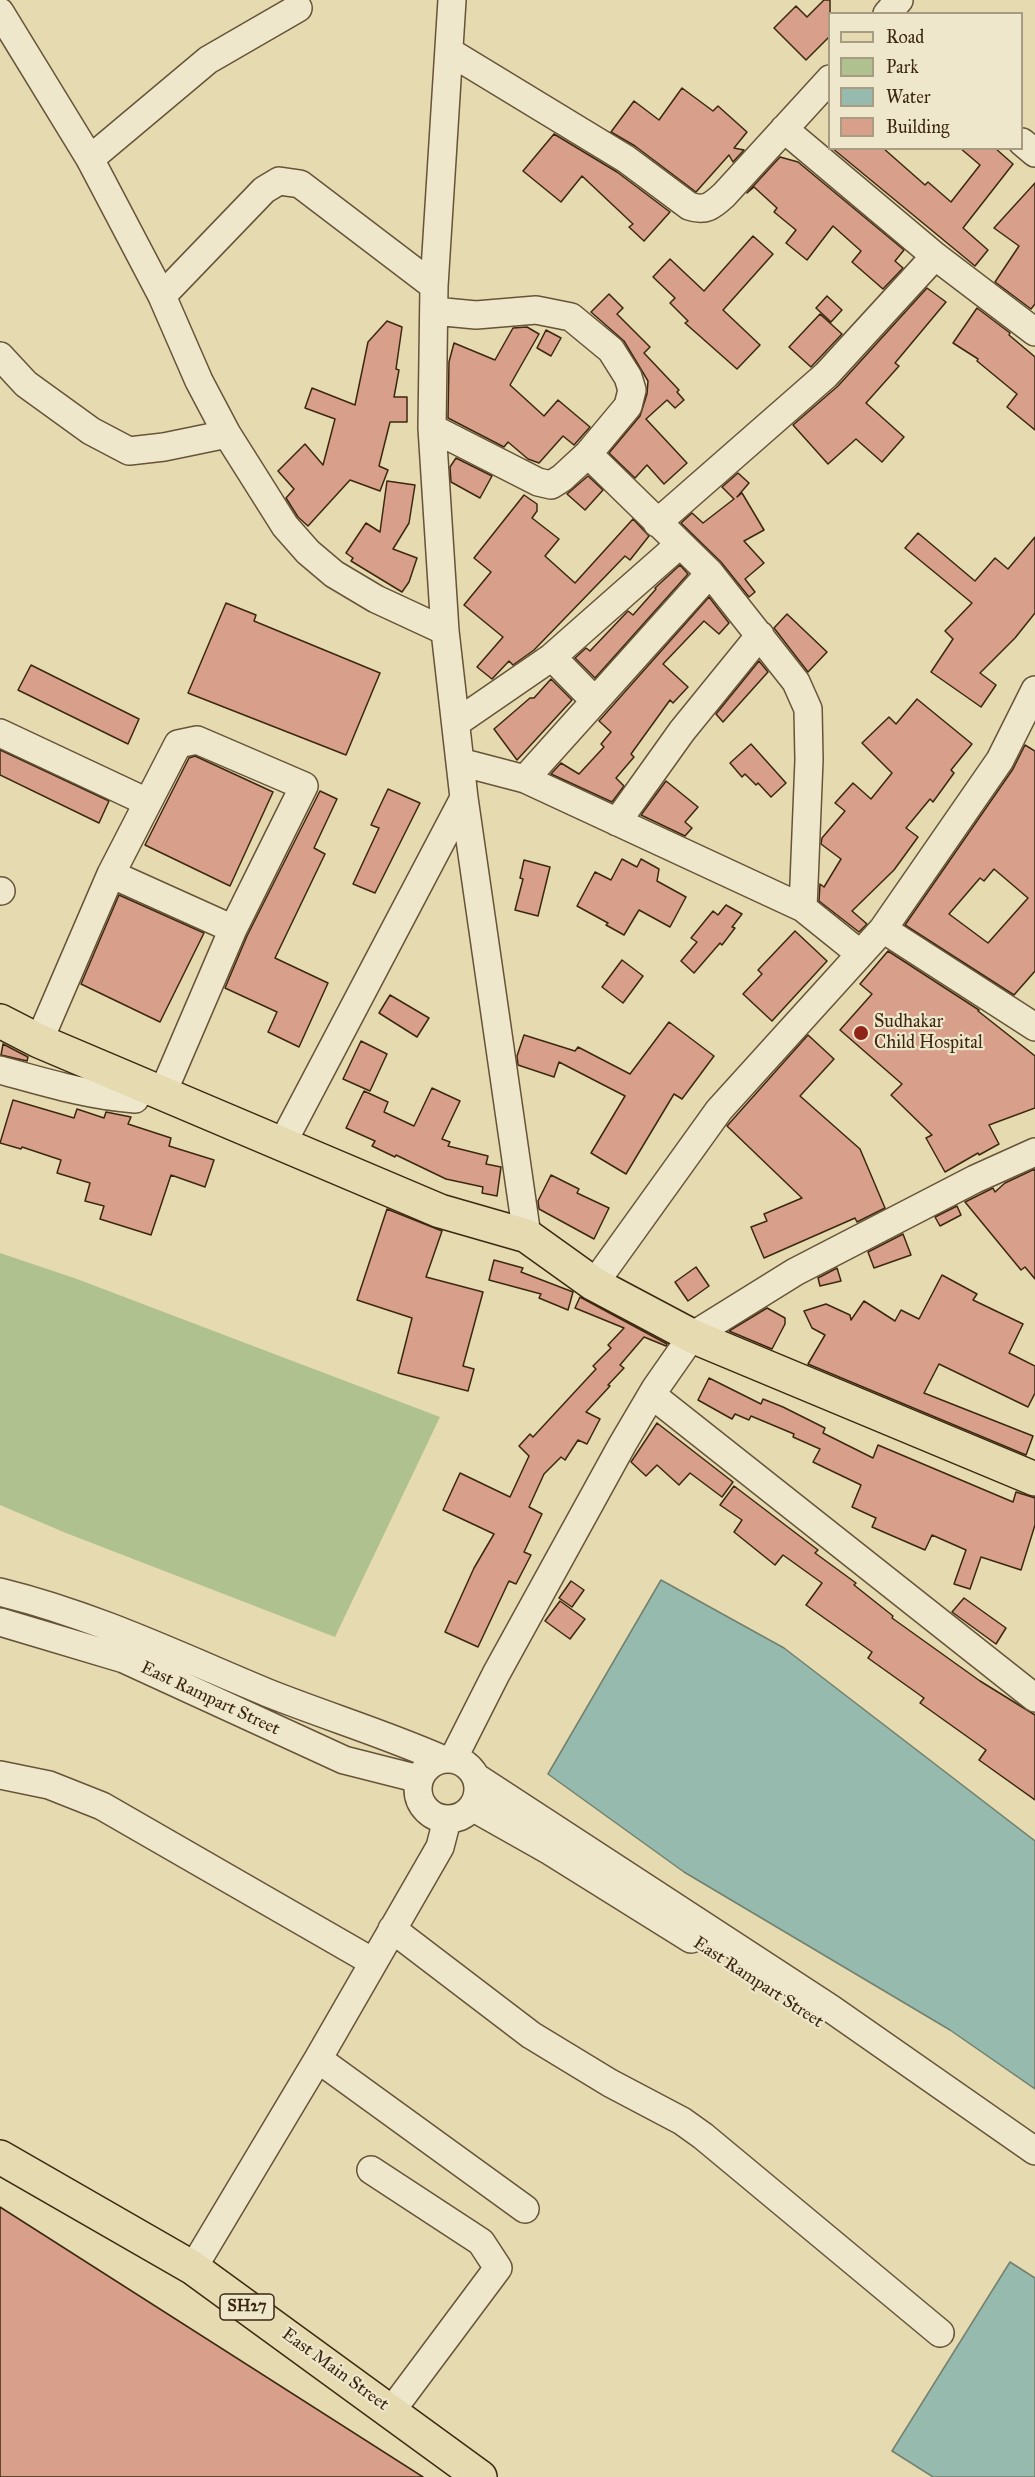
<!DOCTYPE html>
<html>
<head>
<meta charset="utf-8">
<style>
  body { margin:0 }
  #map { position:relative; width:1035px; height:2477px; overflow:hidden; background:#e6dab0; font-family:"IM FELL Great Primer",serif }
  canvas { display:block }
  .legend { position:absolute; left:828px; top:12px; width:195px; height:138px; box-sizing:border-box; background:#efe7cc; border:2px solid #a79b81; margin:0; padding:8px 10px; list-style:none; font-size:18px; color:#3c2810 }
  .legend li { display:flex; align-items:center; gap:12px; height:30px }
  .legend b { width:30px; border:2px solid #a79b81 }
</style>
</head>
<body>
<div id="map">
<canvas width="1035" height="2477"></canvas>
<ul class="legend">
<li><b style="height:8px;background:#e6dab0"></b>Road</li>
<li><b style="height:16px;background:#b0c190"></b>Park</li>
<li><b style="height:16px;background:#96baad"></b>Water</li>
<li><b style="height:16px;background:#d8a08a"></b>Building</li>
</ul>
</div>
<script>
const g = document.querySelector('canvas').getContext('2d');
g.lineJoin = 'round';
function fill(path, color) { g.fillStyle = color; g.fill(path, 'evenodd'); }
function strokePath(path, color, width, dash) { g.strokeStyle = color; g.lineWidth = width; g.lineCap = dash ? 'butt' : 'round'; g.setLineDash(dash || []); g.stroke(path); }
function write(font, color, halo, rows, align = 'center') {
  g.font = font + ' "IM FELL Great Primer",serif'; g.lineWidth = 4.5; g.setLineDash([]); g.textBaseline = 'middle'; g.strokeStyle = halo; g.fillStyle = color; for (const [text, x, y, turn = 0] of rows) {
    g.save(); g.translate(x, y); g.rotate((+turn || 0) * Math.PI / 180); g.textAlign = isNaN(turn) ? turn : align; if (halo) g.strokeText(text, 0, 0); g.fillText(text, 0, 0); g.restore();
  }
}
fill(new Path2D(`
  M0,1253L77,1279L440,1417L335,1637L66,1533L0,1505Z`), '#b0c190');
const water = new Path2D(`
  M661,1580L784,1648L1035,1841V2089L950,2030L684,1872L548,1774Z
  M1010,2262L1035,2278V2477H933L892,2451Z`);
fill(water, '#96baad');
strokePath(water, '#72806e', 1.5);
const building = new Path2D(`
  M824,0H830V36L806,60L774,28L796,6L807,17Z
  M682,88L713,111L718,106L747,132L734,148L744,150L733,162L729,155L696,192L635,146L611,132L634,101L659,120Z
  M554,134L617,172L670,212L644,241L629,227L633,224L582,176L561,202L523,171Z
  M832,148H883L925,185L928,182L951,202L980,165L960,148H995L1013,164L963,228L988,250L975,266Z
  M780,157L798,162L904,250L895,261L903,268L883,289L852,262L861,251L833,226L807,260L786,243L796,230L774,212L777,208L754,187L747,193Z
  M1035,183V304L1031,309L995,282L1019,246L994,228Z
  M753,236L773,254L723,310L760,345L737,369L685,323L688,321L670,303L675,298L653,277L670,259L704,291Z
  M927,288L946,302L895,363L899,366L866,403L904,437L882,462L856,439L828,464L793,425L838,386Z
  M609,294L623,308L617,314L650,347L644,353L679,390L677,392L684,400L675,408L667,400L646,419L687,463L664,484L647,465L635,478L609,453L640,416L647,394L648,381L624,341L591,312Z
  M827,296L842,310L831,322L816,308Z
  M977,308L1010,333L1009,335L1035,357V430L1007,407L1017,394L977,361L978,359L953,343Z
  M820,314L842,334L811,367L789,347Z
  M387,321L402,327L396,369L399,370L394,397H407V422H390L379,466L388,470L380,491L350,480L308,526L298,517L286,498L294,489L278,471L305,444L323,465L335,419L305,408L312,388L355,405L368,342Z
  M527,327L539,334L510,385L544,416L558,400L590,427L574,445L563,436L539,463L528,459L508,442L504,447L448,418L449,362L454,343L495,360L513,328Z
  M546,330L561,338L551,356L537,348Z
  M456,458L492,476L480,498L451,482L450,467Z
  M738,473L749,483L737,497L742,493L764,530L744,541L764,563L745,579L755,592L749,597L721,562L681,523L692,513L703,523L734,499L722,487Z
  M588,476L603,490L585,510L567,494Z
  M387,481L415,485L409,523L393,549L417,558L409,582L402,592L351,561L353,558L346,553L366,523L380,532Z
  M524,495L537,504V511L532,518L559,539L545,556L575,583L633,519L649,536L630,560L625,556L534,650L513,665L509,661L492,679L477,667L503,637L464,605L491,572L474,558Z
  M918,533L975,581L995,558L1008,569L1035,537V613L1015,638L980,673L996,685L981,707L931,672L953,639L945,631L972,603L905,548Z
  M680,565L688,574L595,678L575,658L586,648L590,651L628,611L633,615L656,589L655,588Z
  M709,597L729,623L719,634L704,621L663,664L688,687L673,703L670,700L631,754L634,757L616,778L624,786L612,802L551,774L561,763L579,774L604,747L601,744L611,732L599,721Z
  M226,603L256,615L254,621L380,673L346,755L188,693Z
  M787,614L827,652L808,672L774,628Z
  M759,661L768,672L723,722L716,714Z
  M31,665L139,719L128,744L18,690Z
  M551,679L572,700L517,760L494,729L530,698H534Z
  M917,699L972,744L951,770L954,773L933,802L930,799L906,828L918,837L894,870L852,911L867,924L859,932L819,901L820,884L824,887L841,859L821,844L822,838L845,811L835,803L853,783L871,799L892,773L862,743L889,717L896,724Z
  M751,744L786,783L771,797L758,783L756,785L745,774L742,777L730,763Z
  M1025,745L1035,751V971L1014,995L905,925L1013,769ZM994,869L1028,898L988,943L949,914L980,878L984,881Z
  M0,750L109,801L99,823L0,775Z
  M195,756L273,792L230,886L145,845L189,758Z
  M666,781L698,807L685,822L692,828L685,836L641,815Z
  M388,789L420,803L375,893L353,884L379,828L371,825Z
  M320,791L337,799L314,848L325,854L275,958L328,983L299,1047L268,1032L277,1012L225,988L247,936Z
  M622,859L637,867L641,859L659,869L657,881L686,897L670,927L639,910L624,935L606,925L608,923L577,906L595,872L611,880Z
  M524,860L550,867L538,916L515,910L523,879L520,878Z
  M119,895L204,933L160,1022L81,984Z
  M726,905L742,914L732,927L735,928L722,945L720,943L694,973L681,961L697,942L691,938L713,911L718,915Z
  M795,931L827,961L772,1021L743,994L762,974L758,970Z
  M888,951L979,1010L978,1011L1035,1056V1108L989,1125L999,1144L979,1155L978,1153L945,1172L926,1138L932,1135L891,1095L902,1084L840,1030L872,994L860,984Z
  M622,960L643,976L623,1003L602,987Z
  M390,995L429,1018L417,1037L379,1013Z
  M669,1022L714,1056L682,1099L674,1094L626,1174L591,1153L625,1096L559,1062L554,1077L518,1065L517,1056L524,1035L575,1051L578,1047L630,1074Z
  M808,1035L834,1059L800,1096L860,1149L885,1208L857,1222L855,1218L764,1258L751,1227L767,1221L764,1214L802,1198L727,1126Z
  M361,1041L387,1054L370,1091L343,1079Z
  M3,1044L28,1057L27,1061L1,1055Z
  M432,1088L460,1101L442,1139L450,1142L448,1146L488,1156L486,1164L501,1167L497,1196L482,1193L483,1187L446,1179L396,1155L395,1157L372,1146L375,1141L346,1128L364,1091L388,1102L384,1112L414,1126Z
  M13,1100L74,1118L77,1109L104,1118L106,1112L131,1117L128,1124L171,1138L169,1146L214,1160L205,1187L171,1175L151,1235L100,1219L104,1206L85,1201L90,1183L57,1173L61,1160L22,1147L21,1149L0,1143Z
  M1035,1169V1279L1025,1267L1021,1270L965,1202L993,1188L995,1192L1005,1183Z
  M551,1175L579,1189L577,1193L609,1208L594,1239L539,1209L538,1201Z
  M957,1206L961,1215L940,1226L935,1217Z
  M387,1209L442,1231L426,1277L483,1292L463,1366L474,1369L468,1391L398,1373L412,1318L357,1300Z
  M903,1234L911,1255L874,1268L868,1252Z
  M494,1260L523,1268L521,1272L573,1292L568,1310L539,1298L541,1294L489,1280Z
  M696,1267L709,1286L688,1301L675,1282Z
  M837,1268L841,1281L820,1286L818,1278Z
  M942,1275L977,1294L973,1300L1023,1324L1009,1353L1035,1366V1393L1028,1407L939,1364L924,1393L1033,1436L1026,1455L808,1364L825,1335L812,1328L804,1311L826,1304L850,1315L851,1320L864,1301L895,1321L901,1310L919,1319Z
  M580,1297L667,1344L666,1346L644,1337L620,1365L624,1368L608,1385L610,1386L586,1412L600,1419L587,1444L578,1440L565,1460L561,1457L544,1474L529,1507L542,1514L524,1552L531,1555L516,1584L509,1581L478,1647L445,1632L474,1568L494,1534L443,1510L460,1473L510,1497L529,1456L519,1446L530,1434L533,1437L596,1369L593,1366L611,1348L608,1345L624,1328L575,1308Z
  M767,1308L785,1318V1324L772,1349L729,1331Z
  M709,1378L761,1404L763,1399L783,1407L825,1428L823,1433L873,1458L878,1445L1013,1502L1016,1492L1035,1498V1525L1021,1570L981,1557L970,1589L954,1584L966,1550L932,1535L925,1550L872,1527L876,1518L852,1507L861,1485L813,1462L820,1449L793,1437L794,1434L751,1416L749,1420L735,1414L732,1419L698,1400Z
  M657,1423L733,1482L722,1497L690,1473L679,1485L657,1465L646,1476L631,1462Z
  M734,1486L818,1550L815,1553L856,1583L854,1585L893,1616L892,1618L980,1681L1035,1715V1800L979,1760L986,1750L920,1703L924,1698L868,1658L872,1652L806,1605L822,1583L783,1555L775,1565L734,1532L742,1520L720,1505Z
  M571,1581L584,1590L572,1607L559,1598Z
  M964,1598L1006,1628L996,1644L952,1612Z
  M560,1601L585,1619L570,1639L545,1621Z
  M0,2207L423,2477H0Z`);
fill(building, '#d8a08a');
strokePath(building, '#3c2810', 1.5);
const minor = new Path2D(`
  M452,0L434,286L432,428L445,631L464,798L527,1236
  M0,12L90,159L162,296L199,381L227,434L285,526L308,552L334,574L376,599L445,631
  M887,14L899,0
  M450,52L626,159L689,206C705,212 712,206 724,195L830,79
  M784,129L935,256L1035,332
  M1022,142L1035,153
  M90,159L208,60L298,8
  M162,296L264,190L279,181L300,184L434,286
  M0,356L26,384L91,431L129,451L164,447L227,434
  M432,428L538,482L551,485L562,478L588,454L628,406L632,390L628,377L611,350L571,317L536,310L476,315L434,311
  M588,454L710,573L796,682L808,709L809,760L803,908
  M657,523L826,375L935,256
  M552,657L595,701
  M456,723L552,657L679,545
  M0,733L147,802
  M460,762L525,779L803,908L859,953
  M525,779L710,573
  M617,822L682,731L760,635
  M111,874L233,929
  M0,891H1
  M883,929L1035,1027
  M39,1041L111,874L178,744L197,740L304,786L233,929L163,1092
  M0,1070C44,1082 89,1096 135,1099L143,1083
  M282,1144L464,798
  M594,1284L719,1110L883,929L1000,760L1035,690
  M652,1395L1035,1698
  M0,1592C94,1615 179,1656 268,1693C326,1716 385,1734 442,1759
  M0,1622L124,1659L344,1760L419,1779
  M418 1789a30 30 0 1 1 60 0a30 30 0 1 1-60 0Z
  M453,1759L496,1674L622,1445L655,1389L692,1336L795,1272L975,1179L1035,1152
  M0,1775L49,1785L102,1806L373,1962
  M476,1777L830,2008L1035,2151
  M472,1807L550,1851L691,1939
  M392,1929L531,2035L610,2083L682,2121L703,2136L940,2333
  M318,2059L525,2209
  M371,2170L481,2242L498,2268L392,2410
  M193,2268L318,2059L440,1847L447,1820`);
const major = new Path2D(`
  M0,1021L39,1041L440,1211L527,1236L594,1284L692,1336L1035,1479
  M0,2157L193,2268L480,2477`);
strokePath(minor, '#665438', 30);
strokePath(major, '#3c2810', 36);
strokePath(minor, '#efe7cc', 27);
strokePath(major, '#e6dab0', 33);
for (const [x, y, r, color] of [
  [861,1033,8,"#8f2418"]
]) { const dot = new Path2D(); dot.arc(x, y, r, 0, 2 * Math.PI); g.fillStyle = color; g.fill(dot); strokePath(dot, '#efe7cc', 2); }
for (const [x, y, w] of [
  [247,2307,54]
]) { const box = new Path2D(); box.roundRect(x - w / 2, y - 13, w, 26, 4.5); g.fillStyle = '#efe7cc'; g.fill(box); strokePath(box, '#3c2810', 1.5); }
write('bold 16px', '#3c2810', null, [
  ["SH27",247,2307]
]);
write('18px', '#3c2810', '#efe7cc', [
  ["Sudhakar",874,1023],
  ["Child Hospital",874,1044]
], 'left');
write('18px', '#3c2810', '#efe7cc', [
  ["East Rampart Street",210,1699,25],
  ["East Rampart Street",758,1983,33],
  ["East Main Street",335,2370,36]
]);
</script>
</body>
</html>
